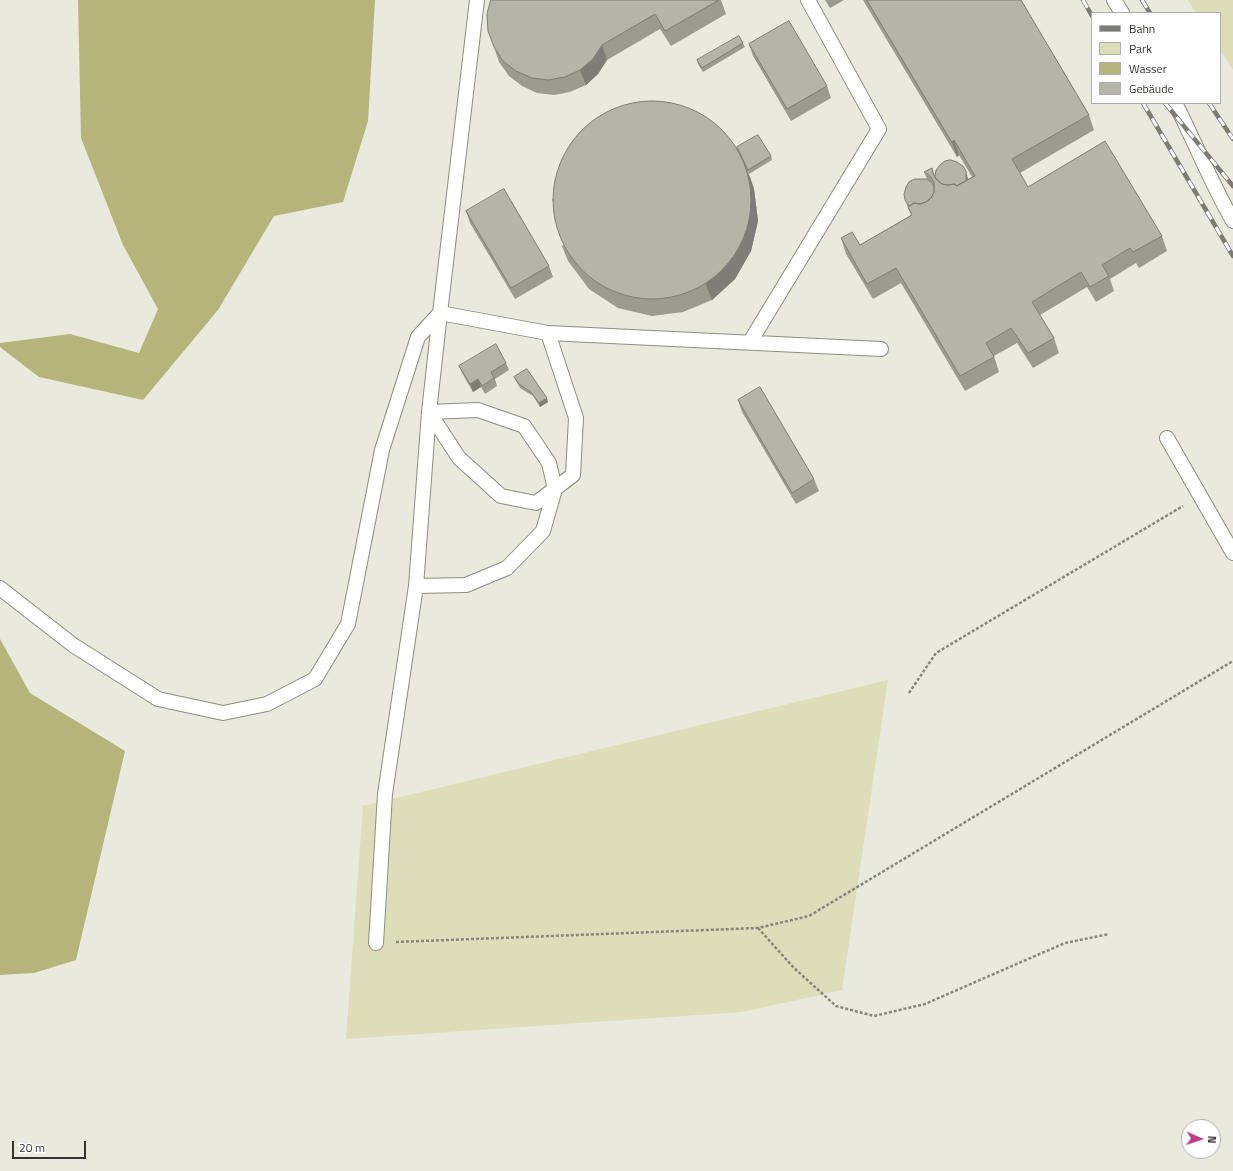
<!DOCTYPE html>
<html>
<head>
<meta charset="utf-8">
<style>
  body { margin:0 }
  #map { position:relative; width:1233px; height:1171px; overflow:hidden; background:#e9e9dd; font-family:"Titillium Web",sans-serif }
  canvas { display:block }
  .legend { position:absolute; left:1091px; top:12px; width:130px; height:92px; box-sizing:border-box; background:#fff; border:1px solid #aeaeac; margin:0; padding:5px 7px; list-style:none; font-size:12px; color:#34342f }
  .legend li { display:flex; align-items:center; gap:8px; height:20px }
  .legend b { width:20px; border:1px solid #aeaeac }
  .north { position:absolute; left:1181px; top:1119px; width:40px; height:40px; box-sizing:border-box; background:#fff; border:1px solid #aeaeac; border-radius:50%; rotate:93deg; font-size:11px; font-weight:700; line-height:16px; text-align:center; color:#34342f }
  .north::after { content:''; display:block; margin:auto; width:14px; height:18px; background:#ba3d8c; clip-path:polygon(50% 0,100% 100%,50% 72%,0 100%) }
  .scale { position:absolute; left:12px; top:1141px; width:74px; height:18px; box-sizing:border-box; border:2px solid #34342f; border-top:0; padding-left:5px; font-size:12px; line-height:14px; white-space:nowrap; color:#34342f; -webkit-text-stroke:3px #fff; paint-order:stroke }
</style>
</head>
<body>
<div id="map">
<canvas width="1233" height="1171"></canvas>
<ul class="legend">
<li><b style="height:5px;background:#7c7c74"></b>Bahn</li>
<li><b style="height:11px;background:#ddddba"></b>Park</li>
<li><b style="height:11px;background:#b5b47b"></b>Wasser</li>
<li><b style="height:11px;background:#b4b4a8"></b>Gebäude</li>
</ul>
<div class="north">N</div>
<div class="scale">20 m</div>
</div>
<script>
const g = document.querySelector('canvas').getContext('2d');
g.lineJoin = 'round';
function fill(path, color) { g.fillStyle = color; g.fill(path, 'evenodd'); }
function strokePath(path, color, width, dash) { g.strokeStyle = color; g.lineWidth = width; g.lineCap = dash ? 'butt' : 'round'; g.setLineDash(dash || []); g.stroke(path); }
fill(new Path2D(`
  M1188,0H1233V70L1220,50V13H1196Z
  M888,680L842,990L742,1012L346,1039L363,806Z`), '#ddddba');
fill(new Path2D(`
  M78,0H375L368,121L343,202L274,216L218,310L143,400L39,377L0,347V343L70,334L139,353L158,309L123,245L81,138Z
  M0,639L30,693L125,751L76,960L34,973L0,975Z`), '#b5b47b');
const lane = new Path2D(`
  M1114,0L1122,13
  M1175,103C1195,142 1211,183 1233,221
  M548,333L576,418L573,475L536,503L501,496L459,458L429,412L440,313L548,333L881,349
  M750,342L879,129L808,0
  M1167,438L1233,553
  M0,588L73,645L158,699L223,713L267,704L315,679L348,624L382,450L418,337L440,313L477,0
  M376,943L385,794L416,586L429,412L478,410L524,426L549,463L555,489L543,531L507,568L466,585L416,586`);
strokePath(lane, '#8d8d82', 16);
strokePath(new Path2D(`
  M909,693L936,653L1183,506
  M758,928L794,968L836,1006L874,1016L925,1004L1065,943L1109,934
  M396,942L758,928L809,916L1233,661`), '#86867e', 2.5, [3, 2]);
strokePath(lane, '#fff', 14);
const rail = new Path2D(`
  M1083,0L1092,16
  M1142,0L1150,13
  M1143,103L1233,256
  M1165,103L1233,186
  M1209,103L1233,139`);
strokePath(rail, '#7c7c74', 4.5);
strokePath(rail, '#fff', 3, [9]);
fill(new Path2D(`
  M491,0H721L726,14L671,46L660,29L607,60L598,74L586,85L570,92L554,95L537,93L522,86L509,76L499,62L494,47Z
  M825,0H844L830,8Z
  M863,0H1021L1089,115L1094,130L1020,173L1028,187L1162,236L1167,251L1139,268L1136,263L1110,279L1114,291L1096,302L1087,287L1040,315L1054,338L1059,353L1033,368L1017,343L994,356L999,372L965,391L901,283L873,299L846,254L841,238L860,245L911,215L905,200L927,179L924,172L932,168L935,176L968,179L972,177L959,155L957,157Z
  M743,43L745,47L703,72L698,64L697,60Z
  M749,44L827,86L831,98L791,121L753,56Z
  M737,147L771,156L772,160L749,174L748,172L754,189L758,221L751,251L735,279L712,300L683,312L652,316L618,308L589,289L568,261L562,246Z
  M466,211L549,266L553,277L515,299L470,223Z
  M506,363L509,370L495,379L497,386L485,394L481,387L473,392L462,373L459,366Z
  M514,377L548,402L540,407L533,396L520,388L516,381Z
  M738,400L814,479L819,491L796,504L742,412Z`), '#9b9b90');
fill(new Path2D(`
  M602,45L607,60L598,74L586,85L580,70Z
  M954,140L959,155L957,157L952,142Z
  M966,171L968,179L969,185L964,196Z
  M749,174L754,189L758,221L751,251L735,279L712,300L706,285Z
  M478,379L481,387L473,392L470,384Z
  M547,398L548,402L540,407L539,403Z`), '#7e7e76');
const building = new Path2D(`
  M491,0H719L665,31L655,14L602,45L593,59L580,70L565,77L548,80L532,78L516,71L503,61L494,47L488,31L487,14Z
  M867,0H1021L1089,115L1012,159L1028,187L1105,141L1162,236L1133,252L1130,248L1102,265L1109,276L1090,287L1081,272L1032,302L1054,338L1028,353L1011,328L986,343L994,357L960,376L896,268L867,284L841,238L852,232L860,245L912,215L908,207L914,203L920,204L926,202L931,198L934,192V182L930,176L924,172L932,168L933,174L937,180L942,184L947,185L955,184L956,186L975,176L954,140L952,142Z
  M789,21L827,86L787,109L749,44Z
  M739,36L743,43L702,68L697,60Z
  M553 200a99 99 0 1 1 198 0a99 99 0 1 1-198 0Z
  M758,135L771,156L748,170L737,147Z
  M951,160L957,162L963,166L966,171V181L956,186L955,184L947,185L942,184L937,180L935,178V176L936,170L940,165L945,161Z
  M915,179H927L932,183L934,186V192L931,198L926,202L920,204L914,203L909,206L905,200L904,194L906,187L909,182Z
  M504,189L549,266L511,288L466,211Z
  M496,344L506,363L491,372L494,378L482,386L478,379L470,384L459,366Z
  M527,369L547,398L539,403L531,392L519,384L514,377Z
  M760,387L814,479L792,493L738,400Z`);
fill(building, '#b4b4a8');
strokePath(building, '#7e7e76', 1);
</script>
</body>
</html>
